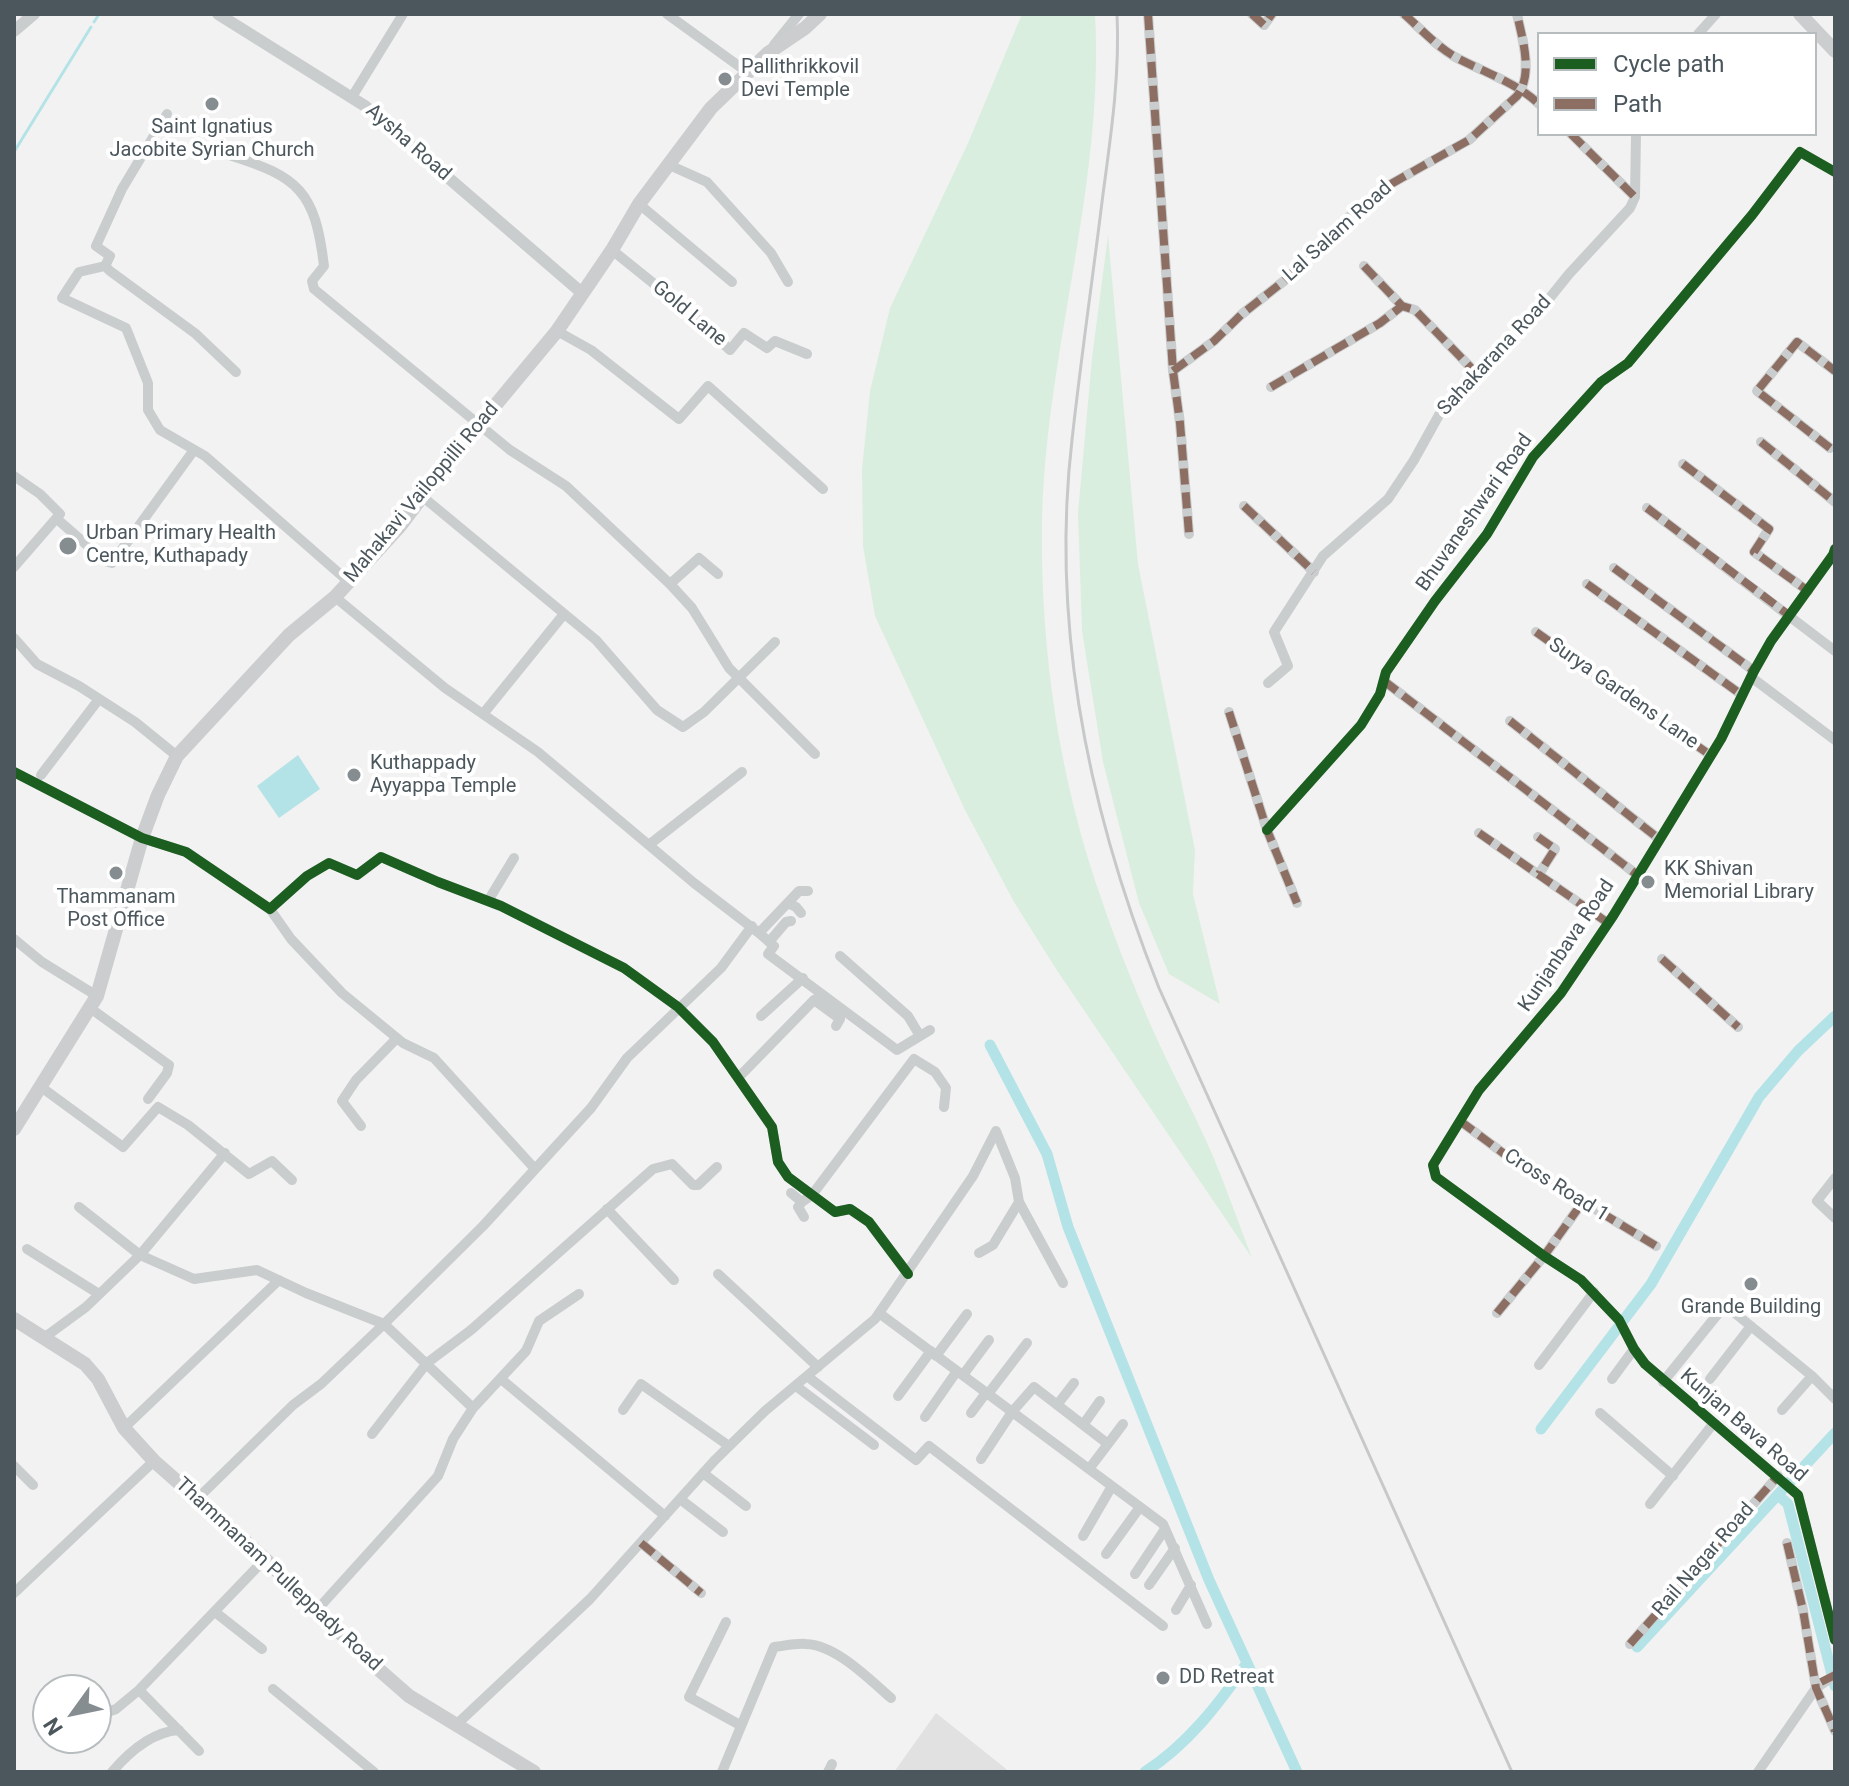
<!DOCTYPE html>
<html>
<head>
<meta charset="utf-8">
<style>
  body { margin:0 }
  #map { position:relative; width:1849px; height:1786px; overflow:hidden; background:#f3f2f2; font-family:Roboto,sans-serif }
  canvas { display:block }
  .frame { position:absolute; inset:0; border:16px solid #4b575d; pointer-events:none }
  .legend { position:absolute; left:1537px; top:32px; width:280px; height:104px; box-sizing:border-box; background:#fff; border:2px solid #b7bcbe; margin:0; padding:10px 14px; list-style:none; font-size:24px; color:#4b575d }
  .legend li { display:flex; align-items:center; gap:16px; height:40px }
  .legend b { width:40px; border:2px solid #b7bcbe }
  .north { position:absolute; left:32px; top:1674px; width:80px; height:80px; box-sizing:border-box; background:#fff; border:2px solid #b7bcbe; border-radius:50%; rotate:237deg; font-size:22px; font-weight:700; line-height:32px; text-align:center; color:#4b575d }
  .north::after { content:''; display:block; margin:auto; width:28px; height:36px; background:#868d91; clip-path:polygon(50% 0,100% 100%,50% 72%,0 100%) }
</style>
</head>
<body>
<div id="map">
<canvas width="1849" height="1786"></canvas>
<div class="frame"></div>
<ul class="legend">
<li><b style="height:10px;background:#1b5e20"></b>Cycle path</li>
<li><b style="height:10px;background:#8d6e63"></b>Path</li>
</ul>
<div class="north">N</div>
</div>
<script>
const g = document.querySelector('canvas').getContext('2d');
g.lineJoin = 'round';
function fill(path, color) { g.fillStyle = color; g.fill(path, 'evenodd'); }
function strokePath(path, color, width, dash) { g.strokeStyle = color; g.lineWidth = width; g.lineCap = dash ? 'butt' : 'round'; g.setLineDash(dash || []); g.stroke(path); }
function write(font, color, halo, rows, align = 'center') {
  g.font = font + ' Roboto,sans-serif'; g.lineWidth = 8; g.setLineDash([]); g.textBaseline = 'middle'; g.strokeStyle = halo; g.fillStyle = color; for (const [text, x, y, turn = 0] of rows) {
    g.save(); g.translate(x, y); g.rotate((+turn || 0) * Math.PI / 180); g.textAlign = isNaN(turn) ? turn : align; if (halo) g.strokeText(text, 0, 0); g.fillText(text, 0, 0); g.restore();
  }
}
fill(new Path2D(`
  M936,1713L1005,1768L1009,1772H894Z`), '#e1e1e2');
fill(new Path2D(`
  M1022,14H1095C1105,189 1043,359 1042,533C1041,655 1060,780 1100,895C1115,940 1133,984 1152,1028C1171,1071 1194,1112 1213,1156C1227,1190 1239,1224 1252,1258L1056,969L1014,902L965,810L875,616L863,546L862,469L870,391L890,308L968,143Z
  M1108,235L1138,564L1195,850L1193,894L1220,1004L1169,974L1139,903L1103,762L1082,631L1078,513L1092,358Z`), '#daeedf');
fill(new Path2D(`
  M298,755L320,789L279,818L257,786Z`), '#b4e3e7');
strokePath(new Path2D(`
  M94,22L99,14
  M14,152L91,27`), '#b4e3e7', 3);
strokePath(new Path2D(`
  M990,1045L1047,1154L1068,1227L1209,1580L1297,1772
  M1541,1429L1651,1284L1759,1097L1798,1051L1835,1016
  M1778,1495L1788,1504L1835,1686
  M1637,1647L1835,1433
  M1145,1772C1187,1745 1219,1704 1247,1663`), '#b4e3e7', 11);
strokePath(new Path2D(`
  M667,14L747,72
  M1148,14L1173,371L1180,423L1189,534
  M1252,14L1264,25L1272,14
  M1404,14C1421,29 1437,47 1457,58C1486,73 1515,82 1539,104
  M1698,34L1716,14
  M774,45L799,14
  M352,97L403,14
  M167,114L122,189L96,246L110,256L105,266L110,271L196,334L236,372
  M1571,134L1635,197
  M229,155C299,177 315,191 324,266L312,281L314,289L510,450L566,486L670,584L699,558L718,574
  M667,164L707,182L771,253L788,282
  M639,204L732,282
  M612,250L689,312L730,350L744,333L767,348L775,341L807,354
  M105,266L79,272L62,298L126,328L148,383V410L160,430L205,456L349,582
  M1364,266L1402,306L1415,310L1477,374
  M557,331L591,350L679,419L708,386L823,489
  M1173,371L1214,341L1242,314L1284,281L1350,216L1382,189L1469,140L1517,96C1534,74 1522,38 1517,14
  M1271,387L1380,323L1402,306
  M1761,442L1835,502
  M1830,448L1757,391L1797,342L1835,371
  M1683,464L1769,529L1754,552L1808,591
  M14,476L40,494L60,514L14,567
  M423,497L596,640L657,710L683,727L704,712L775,642
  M1244,506L1314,572
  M1647,508L1835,651
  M57,519L105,561L112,563L194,450
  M1835,549L1833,555L1771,641L1754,671L1721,739L1613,916L1561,993L1479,1090L1433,1165L1436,1177L1544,1256L1581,1280L1619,1320L1634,1349L1645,1364L1798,1495L1835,1640
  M1614,568L1754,671
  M670,584L692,608L729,668L815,754
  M1587,584L1742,695
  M335,597L445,688L538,752L694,883L759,933L799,891H808
  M1536,632L1710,755
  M14,638L37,664L79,686L135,722L177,756
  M1751,677L1835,740
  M1384,681L1636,874
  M1268,683L1288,666L1274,632L1323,556L1388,499L1414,460L1439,415L1540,310L1569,274L1630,208L1635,197L1636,134
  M1229,712L1267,830L1297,903
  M483,714L564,614
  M1510,721L1659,839
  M14,772L142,838L186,852L270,909L307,876L329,863L357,875L381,857L438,882L501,906L624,968L678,1007L713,1042L772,1127L778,1162L788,1177L835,1212L850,1209L869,1222L908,1274
  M41,775L99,699
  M1267,830L1361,725L1380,694L1386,672L1435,601L1487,534L1533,457L1601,382L1628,363L1752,215L1800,152L1835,172
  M1479,833L1608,923
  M1538,837L1555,849L1539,874
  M650,844L742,772
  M488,901L514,858
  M788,903L796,907L801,913
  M270,909L291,939L342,993L403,1043L434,1058L535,1169
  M759,933L774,946L768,954L897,1050L930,1030
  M14,939L42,962L97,996
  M769,942L786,922L791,921
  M840,956L908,1016L920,1036
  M1662,959L1738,1027
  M90,1008L169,1065L167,1073L148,1099
  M761,1016L803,978
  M738,1078L814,1000L840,1019L836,1026
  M41,1087L123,1147L158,1107L188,1125L249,1174L272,1161L292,1180
  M1460,1121L1503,1153L1656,1246
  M361,1126L342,1101L356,1080L397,1038
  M996,1131L1015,1178L1019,1202L1063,1283
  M225,1153L140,1255L194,1279L257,1270L306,1293L384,1324L473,1408L453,1439L438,1476L316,1611
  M1835,1178L1817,1201L1835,1218
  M791,1193L802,1202L812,1195L914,1059L935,1072L946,1088L944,1107
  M802,1202L798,1207L804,1217
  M607,1209L674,1280
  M27,1249L99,1294
  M979,1253L993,1245L1019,1202
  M718,1274L818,1367
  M879,1313L1163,1524L1207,1624
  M1497,1313L1544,1256L1582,1203
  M45,1337L86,1307L140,1255L79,1207
  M936,1356L967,1314
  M1539,1365L1594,1292
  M963,1375L989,1340
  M807,1376L916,1460L929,1446L1163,1626
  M501,1379L665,1516
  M1612,1379L1634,1349
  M1710,1379L1751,1326
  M1663,1382L1725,1305L1812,1376L1835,1399
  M796,1386L874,1445
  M988,1394L1027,1343
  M898,1396L931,1351
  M1057,1405L1074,1383
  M473,1408L526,1351L539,1321L579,1294
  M623,1410L641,1384L729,1446
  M1782,1410L1812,1376
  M971,1413L986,1393
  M1600,1413L1673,1476
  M925,1417L957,1371
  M1083,1425L1100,1401
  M124,1428L279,1280
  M372,1434L427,1363L471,1330L653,1169L672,1164L693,1185H698L717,1167
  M1108,1444L1123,1424
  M981,1459L1012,1412L1034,1387L1108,1444L1089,1469
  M14,1466L33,1485
  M703,1473L746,1506
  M197,1499L293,1405L321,1384L384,1324L483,1226L591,1108L627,1058L721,968L752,926
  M680,1499L723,1532
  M1650,1504L1713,1424
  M1083,1536L1112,1486
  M641,1543L701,1593
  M1787,1543L1803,1610L1816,1688L1835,1731
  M1106,1554L1140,1507
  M1135,1574L1165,1529
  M1149,1585L1175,1548
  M14,1593L154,1461
  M1176,1610L1191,1585
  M215,1612L262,1649
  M726,1622L689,1697L740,1725
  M1630,1644L1778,1476
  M273,1689L374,1772
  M139,1690L199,1751
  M97,1716L116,1709L139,1690L265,1559
  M456,1725L590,1599L714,1461L765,1411L875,1319L973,1176L996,1131
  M112,1772C129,1752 151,1732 179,1730
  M722,1772L774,1647C784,1646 795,1643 806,1644C836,1645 869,1679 891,1698
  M828,1772L832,1764
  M1758,1772L1816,1688L1835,1675`), '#cacdce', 10);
strokePath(new Path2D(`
  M218,14L365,106L582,293
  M14,31L34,14`), '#cacdce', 12);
strokePath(new Path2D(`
  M1800,14L1835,51
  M14,1129L97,996L142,838L158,795L177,756L289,635L335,597L400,526L449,461L557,331L612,250L639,204L711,108L768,53L805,28L820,14
  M14,1319L85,1364L98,1379L124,1428L154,1461L265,1559L369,1661L409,1696L534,1772`), '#cbcdcf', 14);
strokePath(new Path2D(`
  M1117,14C1120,74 1111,135 1103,194C1093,276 1081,358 1072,440C1050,628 1090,815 1159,988L1512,1772`), '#c6c8c9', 3);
strokePath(new Path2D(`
  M1148,14L1173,371L1180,423L1189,534
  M1252,14L1264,25L1272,14
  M1404,14C1421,29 1437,47 1457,58C1486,73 1515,82 1539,104
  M1571,134L1635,197
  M1364,266L1402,306L1415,310L1477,374
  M1173,371L1214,341L1242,314L1284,281L1350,216L1382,189L1469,140L1517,96C1534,74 1522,38 1517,14
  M1271,387L1380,323L1402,306
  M1761,442L1835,502
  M1830,448L1757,391L1797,342L1835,371
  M1683,464L1769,529L1754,552L1808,591
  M1244,506L1314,572
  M1647,508L1790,616
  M1614,568L1754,671
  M1587,584L1742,695
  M1536,632L1710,755
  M1384,681L1636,874
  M1229,712L1267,830L1297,903
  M1510,721L1659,839
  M1479,833L1608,923
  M1538,837L1555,849L1539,874
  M1662,959L1738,1027
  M1460,1121L1503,1153L1656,1246
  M1497,1313L1544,1256L1582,1203
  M641,1543L701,1593
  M1787,1543L1803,1610L1816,1688L1835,1731
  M1630,1644L1778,1476
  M1821,1682L1835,1675`), '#8d6e63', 8, [16, 8]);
strokePath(new Path2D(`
  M1835,549L1833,555L1771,641L1754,671L1721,739L1613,916L1561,993L1479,1090L1433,1165L1436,1177L1544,1256L1581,1280L1619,1320L1634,1349L1645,1364L1798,1495L1835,1640
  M14,772L142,838L186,852L270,909L307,876L329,863L357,875L381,857L438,882L501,906L624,968L678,1007L713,1042L772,1127L778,1162L788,1177L835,1212L850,1209L869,1222L908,1274
  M1267,830L1361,725L1380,694L1386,672L1435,601L1487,534L1533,457L1601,382L1628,363L1752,215L1800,152L1835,172`), '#1b5e20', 10);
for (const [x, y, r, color] of [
  [725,79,8,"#868d91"],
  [212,104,8,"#868d91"],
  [68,546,10,"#868d91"],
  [354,775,8,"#868d91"],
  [116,873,8,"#868d91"],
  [1648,882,8,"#868d91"],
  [1751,1284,8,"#868d91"],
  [1163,1678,8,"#868d91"]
]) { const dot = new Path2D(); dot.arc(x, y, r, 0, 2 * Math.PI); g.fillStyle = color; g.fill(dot); strokePath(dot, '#fff', 3); }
write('20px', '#4b575d', '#fff', [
  ["Pallithrikkovil",741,68],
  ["Devi Temple",741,91],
  ["Saint Ignatius",212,128,"center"],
  ["Jacobite Syrian Church",212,151,"center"],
  ["Urban Primary Health",86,534],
  ["Centre, Kuthapady",86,557],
  ["Kuthappady",370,764],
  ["Ayyappa Temple",370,787],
  ["KK Shivan",1664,870],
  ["Memorial Library",1664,893],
  ["Thammanam",116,898,"center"],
  ["Post Office",116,921,"center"],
  ["Grande Building",1751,1308,"center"],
  ["DD Retreat",1179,1678]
], 'left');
write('20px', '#4b575d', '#fff', [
  ["Aysha Road",408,143,41],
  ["Lal Salam Road",1338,232,-42],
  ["Gold Lane",689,314,40],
  ["Sahakarana Road",1495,356,-47],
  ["Mahakavi Vailoppilli Road",422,493,-50],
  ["Bhuvaneshwari Road",1475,513,-55],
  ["Surya Gardens Lane",1623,694,35],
  ["Kunjanbava Road",1567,946,-56],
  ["Cross Road 1",1556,1186,32],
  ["Kunjan Bava Road",1743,1426,41],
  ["Rail Nagar Road",1704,1560,-49],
  ["Thammanam Pulleppady Road",278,1575,43]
]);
</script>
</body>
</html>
